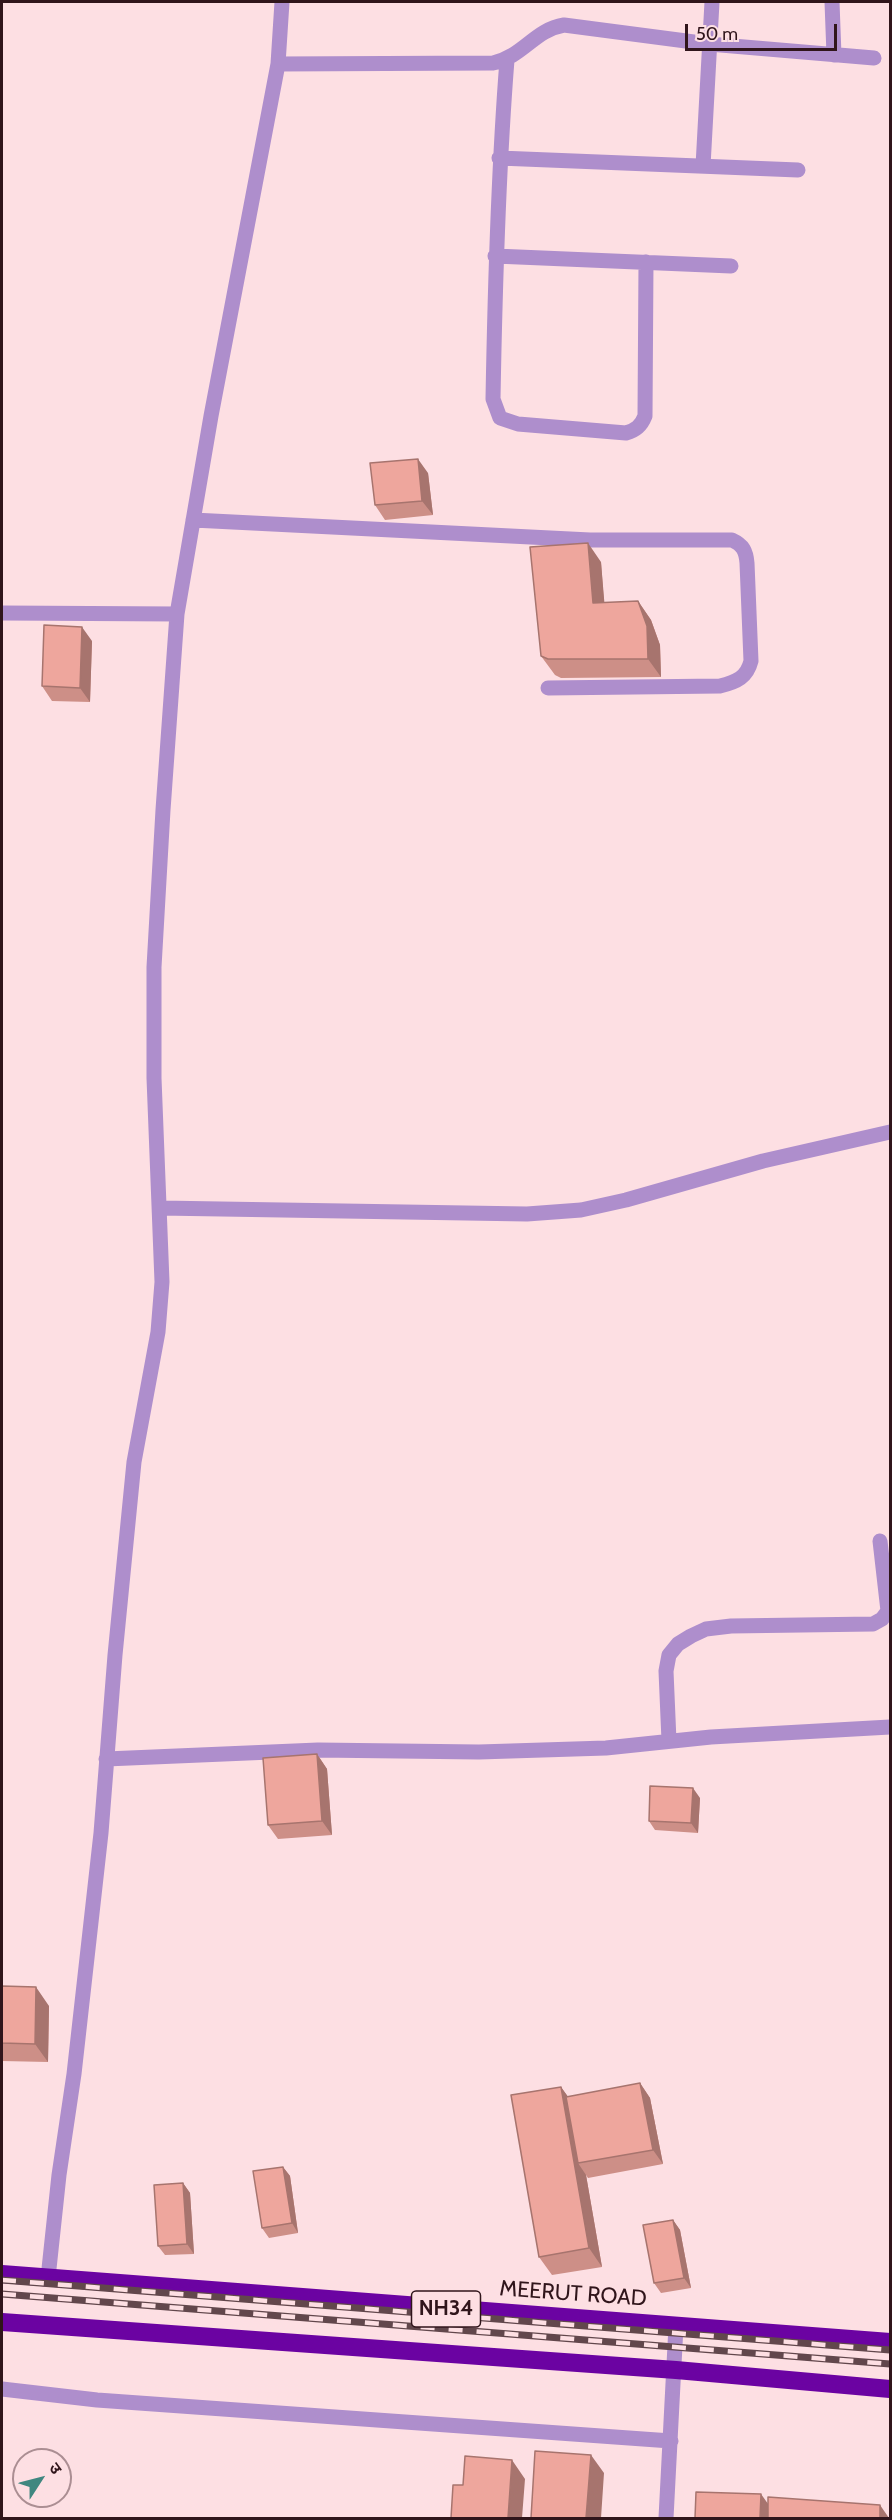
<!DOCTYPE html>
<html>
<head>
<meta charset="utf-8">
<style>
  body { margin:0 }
  #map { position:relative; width:892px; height:2520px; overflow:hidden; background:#fddfe3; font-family:Cabin,"Noto Sans Devanagari",sans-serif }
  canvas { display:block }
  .frame { position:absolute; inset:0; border:3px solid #30151b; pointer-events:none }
  .north { position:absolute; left:12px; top:2448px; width:60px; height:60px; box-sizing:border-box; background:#fddfe3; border:2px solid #ab8e93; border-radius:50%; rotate:54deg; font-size:16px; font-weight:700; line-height:24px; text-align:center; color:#30151b }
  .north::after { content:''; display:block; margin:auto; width:21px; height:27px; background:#408780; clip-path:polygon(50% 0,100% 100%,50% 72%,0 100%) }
  .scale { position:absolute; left:685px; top:24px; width:152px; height:27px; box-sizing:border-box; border:3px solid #30151b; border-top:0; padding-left:8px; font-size:18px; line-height:21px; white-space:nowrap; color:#30151b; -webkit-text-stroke:4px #fddfe3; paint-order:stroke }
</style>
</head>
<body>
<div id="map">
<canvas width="892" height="2520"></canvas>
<div class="frame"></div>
<div class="north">उ</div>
<div class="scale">50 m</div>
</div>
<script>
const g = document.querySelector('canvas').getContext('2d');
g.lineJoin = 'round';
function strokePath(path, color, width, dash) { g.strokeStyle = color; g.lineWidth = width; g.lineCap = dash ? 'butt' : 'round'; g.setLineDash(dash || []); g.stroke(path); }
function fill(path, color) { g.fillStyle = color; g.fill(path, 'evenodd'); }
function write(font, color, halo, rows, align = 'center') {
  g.font = font + ' Cabin,sans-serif'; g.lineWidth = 4.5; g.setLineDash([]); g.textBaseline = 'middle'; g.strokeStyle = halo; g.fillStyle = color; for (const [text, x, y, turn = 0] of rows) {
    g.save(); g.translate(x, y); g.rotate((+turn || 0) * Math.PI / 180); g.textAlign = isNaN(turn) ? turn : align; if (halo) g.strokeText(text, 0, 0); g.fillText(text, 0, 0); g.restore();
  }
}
strokePath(new Path2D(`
  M832,2L834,55
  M507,60C498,174 495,285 493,399L500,418L518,424L626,433C636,430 641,426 645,416L646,262
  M278,64L493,63C524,56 534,30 564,25L709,44L874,58
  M499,158L798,170
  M703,166L712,2
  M495,256L731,266
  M193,520L590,540H732C743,545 746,551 747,563L751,661C747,677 737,682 720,686L548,688
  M2,613L177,614
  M160,1208L527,1214L581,1210L626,1200L763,1161L890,1132
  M669,1741L666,1671L669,1655L678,1644L691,1636L706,1629L731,1626L873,1624L882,1619L888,1611L880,1541
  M106,1759L318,1750L479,1752L606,1748L711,1737L890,1727
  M48,2278L59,2175L74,2074L101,1833L115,1655L134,1462L158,1332L162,1282L154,1078V967L163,810L177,614L211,416L278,64L282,2
  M2,2389L97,2400L671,2441
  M666,2518L676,2326`), '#ae8ecc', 15);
strokePath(new Path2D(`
  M2,2274L890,2342
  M2,2322L676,2370L890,2389`), '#6b03a2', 18);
const rail = new Path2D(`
  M2,2280L890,2350
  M2,2294L890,2364`);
strokePath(rail, '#62474c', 7);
strokePath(rail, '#fddfe3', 4.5, [14]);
fill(new Path2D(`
  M428,473L433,515L385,520L375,505Z
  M601,562L604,603L638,601L651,620L660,645L661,677L561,678L555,675L541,656Z
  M92,641L90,702L52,701L42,686Z
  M317,1754L327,1769L332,1835L278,1839L268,1825Z
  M700,1798L698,1833L655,1830L649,1821Z
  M2,1986L49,2006L48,2062L2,2061Z
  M640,2083L650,2098L663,2164L588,2178L586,2175L602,2267L552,2275L539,2257L561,2087L568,2097Z
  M283,2167L290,2176L298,2233L269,2238L262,2228Z
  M183,2183L190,2193L194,2254L165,2255L158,2246Z
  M673,2220L680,2230L691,2288L661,2293L654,2283Z`), '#cd8f87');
fill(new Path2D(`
  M418,459L428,473L433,515L422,501Z
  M588,543L601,562L606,622L593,603Z
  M638,601L651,620L660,645L661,677L648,659Z
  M82,627L92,641L90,702L80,688Z
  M317,1754L327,1769L332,1835L322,1821Z
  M693,1788L700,1798L698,1833L691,1823Z
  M36,1987L49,2006L48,2062L35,2044Z
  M640,2083L650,2098L663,2164L653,2150Z
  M561,2087L574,2105L578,2163L586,2175L602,2267L589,2248Z
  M283,2167L290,2176L298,2233L292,2223Z
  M183,2183L190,2193L194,2254L187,2244Z
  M673,2220L680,2230L691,2288L684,2278Z
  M591,2455L604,2473L601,2518H586Z
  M512,2460L525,2479L522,2518H508Z
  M761,2494L771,2508V2518H760Z
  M880,2505L889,2518H880Z`), '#a7746e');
const building = new Path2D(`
  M418,459L422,501L375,505L370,463Z
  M588,543L593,603L638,601L647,626L648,659H548L541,656L530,547Z
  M44,625L82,627L80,688L42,686Z
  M317,1754L322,1821L268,1825L263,1758Z
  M650,1786L693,1788L691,1823L649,1821Z
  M2,1986L36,1987L35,2044L2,2043Z
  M640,2083L653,2150L578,2163L566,2097Z
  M561,2087L589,2248L539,2257L511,2095Z
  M283,2167L292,2223L262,2228L253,2171Z
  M183,2183L187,2244L158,2246L154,2185Z
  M673,2220L684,2278L654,2283L643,2225Z
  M535,2451L591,2455L586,2518H531Z
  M465,2456L512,2460L508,2518H451L453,2485H463Z
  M696,2492L761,2494L760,2518H695Z
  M768,2497L880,2505V2518H768Z`);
fill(building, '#eea69d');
strokePath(building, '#a7746e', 1.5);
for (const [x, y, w] of [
  [446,2309,69]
]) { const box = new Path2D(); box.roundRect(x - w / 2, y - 18, w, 36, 4.5); g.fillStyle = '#fddfe3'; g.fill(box); strokePath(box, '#30151b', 1.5); }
write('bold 21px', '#30151b', null, [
  ["NH34",446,2309]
]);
write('22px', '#30151b', '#fddfe3', [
  ["MEERUT ROAD",573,2294,4]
]);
</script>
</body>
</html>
